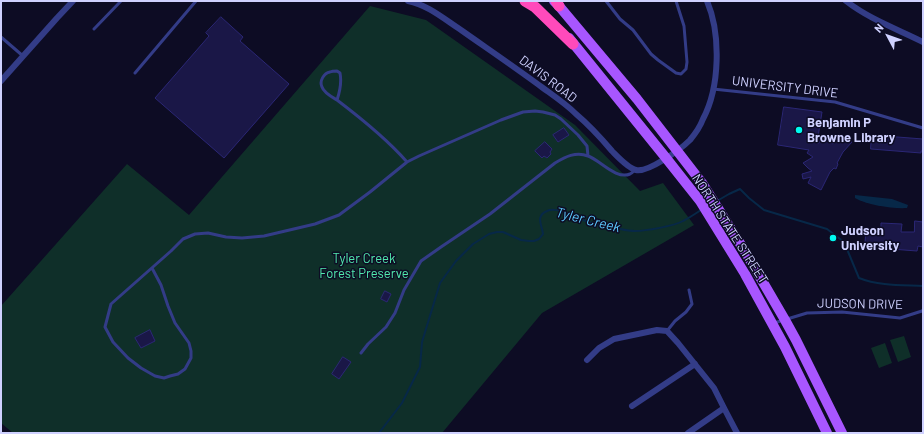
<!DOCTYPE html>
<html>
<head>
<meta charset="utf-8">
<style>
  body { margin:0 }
  #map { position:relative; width:924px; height:434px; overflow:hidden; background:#0d0c24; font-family:Barlow,sans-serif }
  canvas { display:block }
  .frame { position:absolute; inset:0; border:2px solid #cfd1ff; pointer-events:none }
  .north { position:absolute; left:868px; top:16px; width:40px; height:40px; -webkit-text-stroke:3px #0d0c24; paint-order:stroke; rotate:311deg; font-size:11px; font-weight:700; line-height:16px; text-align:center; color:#cfd1ff }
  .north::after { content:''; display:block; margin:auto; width:14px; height:18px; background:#cfd1ff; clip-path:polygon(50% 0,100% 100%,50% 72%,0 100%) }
</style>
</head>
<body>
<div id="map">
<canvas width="924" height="434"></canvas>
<div class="frame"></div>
<div class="north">N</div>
</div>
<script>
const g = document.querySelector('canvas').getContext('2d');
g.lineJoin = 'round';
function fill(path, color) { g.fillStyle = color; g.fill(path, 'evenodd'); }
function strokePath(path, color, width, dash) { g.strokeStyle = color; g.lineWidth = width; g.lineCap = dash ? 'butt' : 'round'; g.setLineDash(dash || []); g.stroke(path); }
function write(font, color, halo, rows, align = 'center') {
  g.font = font + ' Barlow,sans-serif'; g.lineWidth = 3; g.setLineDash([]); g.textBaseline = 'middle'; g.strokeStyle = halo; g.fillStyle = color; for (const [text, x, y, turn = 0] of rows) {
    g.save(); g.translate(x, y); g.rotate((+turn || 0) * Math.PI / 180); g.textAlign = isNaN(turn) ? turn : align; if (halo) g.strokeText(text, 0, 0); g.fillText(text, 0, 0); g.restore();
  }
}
fill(new Path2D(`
  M370,6L426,20L575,125L640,191L663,183L694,225L542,313L442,433H13L1,423V306L127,164L189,215Z
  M904,336L911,357L898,362L890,340Z
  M885,343L892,363L879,368L871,348Z`), '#0f2f29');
fill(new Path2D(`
  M855,195L892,199L908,205L907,208C893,209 867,205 855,198Z`), '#072848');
strokePath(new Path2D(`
  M717,201L729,194L740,189L749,198L764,210L827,229L844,242L859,278C879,286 902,285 923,286
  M379,433L402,403L420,367L422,342L440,283L456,261L473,244L489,234L497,232H503L521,240L529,241H534L539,239L543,234C542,225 535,216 547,211C557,206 577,218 588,222C598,225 609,227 620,229C625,230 631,231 635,231C646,231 674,226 683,221C689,218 695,214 701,210`), '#072848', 2);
const building = new Path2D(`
  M221,17L243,37L240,41L289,84L224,158L155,98L209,36L206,33Z
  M784,107L822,112L817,143H819L820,138L829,141L833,144L839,134L852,142L843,152L837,163L838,164L836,169L834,168L830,172L821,190L808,183L811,177L803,179L802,174L812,171L808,168L803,163L813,157L807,153L809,150L778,145Z
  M564,128L569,135L558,142L553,135Z
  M872,135L923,139V151H921V153L871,149Z
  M545,142L552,149L550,152L551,154L547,158L544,156L542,158L535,151Z
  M915,221L923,222V247L918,246L917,251L878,248L879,244L865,243L866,229L881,230V223L902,224L901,232H914Z
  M385,291L391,294L387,302L381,299Z
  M150,330L155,341L141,348L135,338Z
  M343,357L351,362L339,379L332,374Z`);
fill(building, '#1a1747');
strokePath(building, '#2b2775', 1);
strokePath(new Path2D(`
  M606,1L620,19L633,30L651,54L658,60L676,73L681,74L686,69L687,62L684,26L676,1
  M94,29L121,1
  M1,37L23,56
  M135,73L196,1
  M713,89L835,102L923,128
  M337,100C332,97 324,93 322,87C319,81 324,73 330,72C332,71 335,71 337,71L340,73C342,83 340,91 337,100C362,119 387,139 407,162
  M152,268L161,285L168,306L175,323L189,343L191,351V358L185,369L178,374L170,376L164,378L155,376L141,368L128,358L113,342L105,327L111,304L171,251L183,239L195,234L208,233L226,237L242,238L264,236L315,224L339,215L370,192L407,162L419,156L501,120L523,112L535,111L543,112L555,115L561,119L578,135L587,146L588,156
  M774,323L807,313L842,312L900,318L922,311L923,310
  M667,331L675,321L686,312L692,304L689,290
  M361,353L368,344L386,327L395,313L404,290L421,261L441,247L490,214L555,163C565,157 576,151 588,156C600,160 616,180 630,174C632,173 634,171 635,170`), '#333c87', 3);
strokePath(new Path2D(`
  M408,1C428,5 444,19 461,30C488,49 516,68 543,88C554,96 566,104 576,114C589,125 601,138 612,151C618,157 628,168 636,170C648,173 681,149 690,140C695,134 700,127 703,119C720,87 721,34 707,1
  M846,1C869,19 897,29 923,42
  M1,81L57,18L73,1
  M587,360L599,348L614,339L657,330L667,331L678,343L714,388L724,408L737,433
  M632,406L695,364
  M688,433L724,408`), '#333c87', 6);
strokePath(new Path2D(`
  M554,1L559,6L637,99L702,183L746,253L785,320L796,340L842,433
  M569,38L666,158L700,201L745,274L785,347L827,433`), '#a856ff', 10);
strokePath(new Path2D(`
  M525,1L535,7L573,44
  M556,1L559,6`), '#ff4abb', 11);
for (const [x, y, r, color] of [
  [799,130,4,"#00faf0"],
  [833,238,4,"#00faf0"]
]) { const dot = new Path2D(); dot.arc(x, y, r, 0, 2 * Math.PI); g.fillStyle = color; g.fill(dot); strokePath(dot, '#0d0c24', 1.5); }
write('13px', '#cfd1ff', '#0d0c24', [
  ["DAVIS ROAD",548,79,37],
  ["UNIVERSITY DRIVE",785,87,7],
  ["NORTH STATE STREET",730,229,57],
  ["JUDSON DRIVE",860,304,1]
]);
write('bold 13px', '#cfd1ff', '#0d0c24', [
  ["Benjamin P",807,123],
  ["Browne Library",807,138],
  ["Judson",841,231],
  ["University",841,246]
], 'left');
write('13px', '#51e9ae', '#0d0c24', [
  ["Tyler Creek",364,259],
  ["Forest Preserve",364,274]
]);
write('italic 14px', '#5dcbff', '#0d0c24', [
  ["Tyler Creek",588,220,14]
]);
</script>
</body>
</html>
